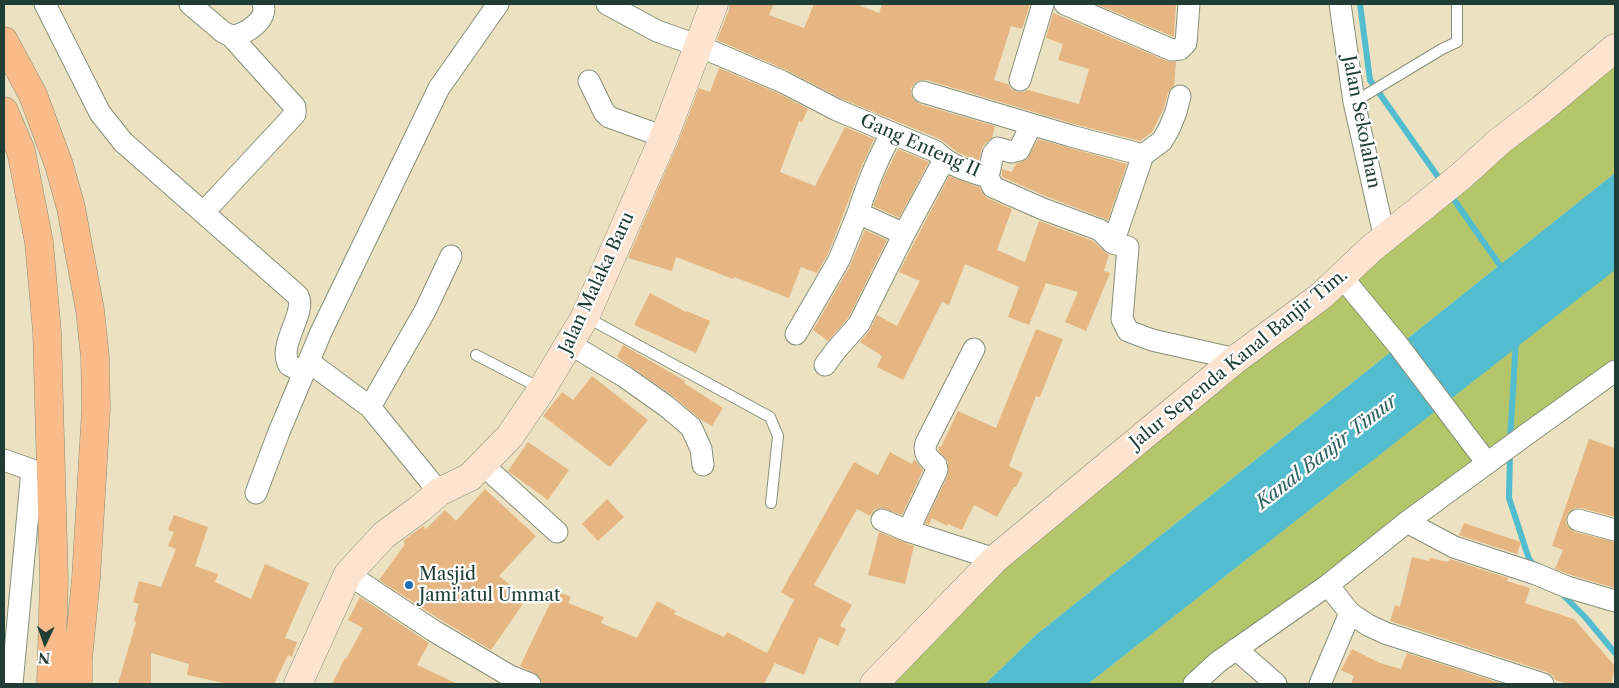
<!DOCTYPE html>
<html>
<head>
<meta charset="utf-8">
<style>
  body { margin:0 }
  #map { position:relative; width:1619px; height:688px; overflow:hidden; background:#ece2c1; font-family:"Libre Caslon Text",serif }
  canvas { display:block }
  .frame { position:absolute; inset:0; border:5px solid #1f3d34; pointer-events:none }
  .north { position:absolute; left:20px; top:618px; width:50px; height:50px; -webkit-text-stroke:4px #fff; paint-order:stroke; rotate:183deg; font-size:14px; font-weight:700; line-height:20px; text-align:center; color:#1f3d34 }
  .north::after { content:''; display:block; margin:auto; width:18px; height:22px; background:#1f3d34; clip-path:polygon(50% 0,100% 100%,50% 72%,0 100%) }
</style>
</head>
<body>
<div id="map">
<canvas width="1619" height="688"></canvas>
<div class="frame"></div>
<div class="north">N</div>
</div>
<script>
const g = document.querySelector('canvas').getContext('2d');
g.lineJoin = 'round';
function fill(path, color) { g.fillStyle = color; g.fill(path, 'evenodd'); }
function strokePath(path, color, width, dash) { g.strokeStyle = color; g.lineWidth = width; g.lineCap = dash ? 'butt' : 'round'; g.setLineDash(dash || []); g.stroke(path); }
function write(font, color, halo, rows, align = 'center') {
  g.font = font + ' "Libre Caslon Text",serif'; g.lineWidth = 4.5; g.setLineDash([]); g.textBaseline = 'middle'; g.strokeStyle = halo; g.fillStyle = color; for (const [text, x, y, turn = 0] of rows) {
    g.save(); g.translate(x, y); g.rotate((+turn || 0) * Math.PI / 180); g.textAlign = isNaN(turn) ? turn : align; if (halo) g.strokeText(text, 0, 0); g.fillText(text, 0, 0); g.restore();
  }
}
fill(new Path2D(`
  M1615,48V173L1037,634L985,684H875L995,559Z
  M1615,269V370L1194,684H1088Z`), '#b4c669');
fill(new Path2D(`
  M1615,173V270L1088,684H985L1037,634Z`), '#53bdd0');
strokePath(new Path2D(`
  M1360,4L1370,80L1443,184
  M1450,194L1499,264L1502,270
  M1510,440L1516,340
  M1510,453L1509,498L1529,559L1536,567
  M1560,592L1585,617L1615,653`), '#53bdd0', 6);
fill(new Path2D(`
  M729,4H774L769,15L804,28L814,4H856L879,13L882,4H1030L1022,29L1011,26L994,80L1008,84L1011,89L1017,92H1022L1028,90L1079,104L1089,69L1058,60L1063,44L1046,38L1053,13L1167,61L1176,62L1174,86L1168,93L1164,108L1152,132L1140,141L1074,124L927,80H921L915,83L911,88V94L914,100L919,104L995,126L992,138L983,146L981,151L979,161L959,153L940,139L842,99L788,71L717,40L729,10Z
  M1096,4H1176L1174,37Z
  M719,68L778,93L808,109L802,122L799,121L780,172L815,186L845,127L874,139L861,168L828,254L817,273L801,267L789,298L734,277L733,279L676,257L672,271L628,258L678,143L699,88L710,92Z
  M1038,139L1127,164L1108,220L1048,197L1002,177V169L1012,172L1016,164L1027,159Z
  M898,149L929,162L899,218L873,206L884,177Z
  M949,176L979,187L987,198L1012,209L997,250L1025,262L1039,221L1093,241L1109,255L1104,271L1110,273L1086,331L1065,322L1078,292L1046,283L1029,325L1008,317L1019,287L965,264L949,305L942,302L903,380L877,367L882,356L860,342L870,330L877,315L897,326L920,281L899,272Z
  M865,230L887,240L849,317L828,341L813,330L850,266Z
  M650,293L686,312L687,311L710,321L696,353L634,325Z
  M1036,329L1063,339L1040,397L1036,396L1009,466L1023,473L1016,487H1014L997,517L974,505L962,530L948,524L947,526L932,518L929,525L925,523L948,475V462L938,450L939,446L941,447L958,411L996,428Z
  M623,345L685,381L684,383L723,408L712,426L700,419L673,396L617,357Z
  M592,376L648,420L610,467L543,416L562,392L573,400Z
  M1589,439L1615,448V517L1581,508H1575L1569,512L1566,517V523L1569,528L1575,532L1615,542V588L1571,575L1555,569L1563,550L1552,546Z
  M528,442L569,470L548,500L508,471Z
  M890,452L912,464L914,459L923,470L902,515L881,508L874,510L870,516L857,509L814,585L852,605L840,626L846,629L838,646L819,637L804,675L775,663L764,684H542L539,676L520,666L556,591L571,597L568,603L604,617L601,623L637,638L657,601L676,611L674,614L724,637L727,632L767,653L794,600L781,592L854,462L878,475Z
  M485,489L536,536L499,576L527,598L491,650L441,620L379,580L405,544L403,541L423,526L426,529L445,510L456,521Z
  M607,499L624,517L598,541L582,524Z
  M174,515L208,527L195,566L218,574L215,582L251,599L265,564L309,583L285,638L297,642L292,657L288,655L274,684H228L187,675L189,664L151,653V684H118L136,622L134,621L139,604L133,602L139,581L161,587L176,549L168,546L174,532L168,530Z
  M1464,523L1521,542L1517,554L1459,535Z
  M879,532L914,546L905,584L868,575Z
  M1412,557L1429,561L1430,558L1448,562L1450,559L1508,578L1507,581L1530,588L1525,603L1574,619L1615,666L1611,684H1568L1555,680L1552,675L1547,672L1390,621L1395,605L1400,607Z
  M360,597L429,643L417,665L458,684H332L345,658L346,659L363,628L348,620Z
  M1352,649L1380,663L1401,669L1407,653L1503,684H1351L1354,676L1341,670Z`), '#e6b682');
const lane = new Path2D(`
  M1354,102L1442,49L1457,42V4
  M586,317L770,417L778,436L771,503
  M476,355L542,389`);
const street = new Path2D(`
  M45,4L100,113L123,142L298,296C307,313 277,345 289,365L304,373
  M190,4L223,32L231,36L295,107V114L204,212
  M607,4L657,31L699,46L783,82L837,110L935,151C950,166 968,171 988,177L993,187L1043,209L1100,230L1113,243L1128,247L1122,319L1128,331L1152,340L1236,359
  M1065,4L1172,50L1180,49L1186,43L1189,4
  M1340,4L1354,102L1385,239
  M231,36C245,36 269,19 263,4
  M1020,80L1043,4
  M589,81L604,112L609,117L664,137
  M923,92L1071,136L1143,155
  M988,177L993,154L998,148L1011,152L1019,150L1031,125
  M858,213C867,185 877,159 892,133
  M1113,243L1143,155L1162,141L1169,129L1176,112L1180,96
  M1342,277L1398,345L1487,463
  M796,334L839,260L858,213L904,234
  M570,344L625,377L666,406L691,427L701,449L703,465
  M309,362L370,407L439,492
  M825,365L836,350L859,324L904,234L944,160
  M370,407L425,311L451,256
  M4,460L32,470L12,684
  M483,465L557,532
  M256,493L279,432L321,332L439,88L498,4
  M882,520L908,531L995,559
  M1578,520L1615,530
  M1407,522L1454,547L1536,574L1567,587L1615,601
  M908,531L937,470L936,465C928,458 923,454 926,443L974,349
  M348,574L434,631L510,676L530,684
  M1328,585L1350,613L1368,625L1385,633L1543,684
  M1236,649L1276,684
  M1194,684L1218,662L1328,585L1407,522L1527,434L1615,371
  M1320,684L1350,613`);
const secondary = new Path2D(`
  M298,684L348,574L384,535L421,508L439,492L470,477L510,436L542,389L585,317L664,137L714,4
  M874,684L995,559L1236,359L1321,296L1372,248L1460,177L1501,140L1542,109L1615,48`);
const highway = new Path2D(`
  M4,41L33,95L59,165L71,208L90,310L95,357L96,409L86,579L78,659V684
  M4,111L21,151L39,242L47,332L54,580L51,684`);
strokePath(lane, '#86907a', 12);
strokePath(street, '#86907a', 23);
strokePath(secondary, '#86907a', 29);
strokePath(highway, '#86907a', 29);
strokePath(lane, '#fff', 10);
strokePath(street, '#fff', 21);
strokePath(secondary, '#fde4d1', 28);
strokePath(highway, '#fabb8b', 28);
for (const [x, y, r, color] of [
  [409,585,5,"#1f6fb2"]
]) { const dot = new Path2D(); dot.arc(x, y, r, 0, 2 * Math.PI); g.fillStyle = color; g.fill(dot); strokePath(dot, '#fff', 2); }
write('18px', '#1f3d34', '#fff', [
  ["Jalan Sekolahan",1361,122,79],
  ["Gang Enteng II",920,146,24],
  ["Jalan Malaka Baru",597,283,-65],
  ["Jalur Sependa Kanal Banjir Tim.",1239,359,-39]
]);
write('18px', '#1f3d34', '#fff', [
  ["Masjid",419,575],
  ["Jami'atul Ummat",419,596]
], 'left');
write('italic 19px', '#2f6363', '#fff', [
  ["Kanal Banjir Timur",1327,452,-38]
]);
</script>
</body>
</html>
